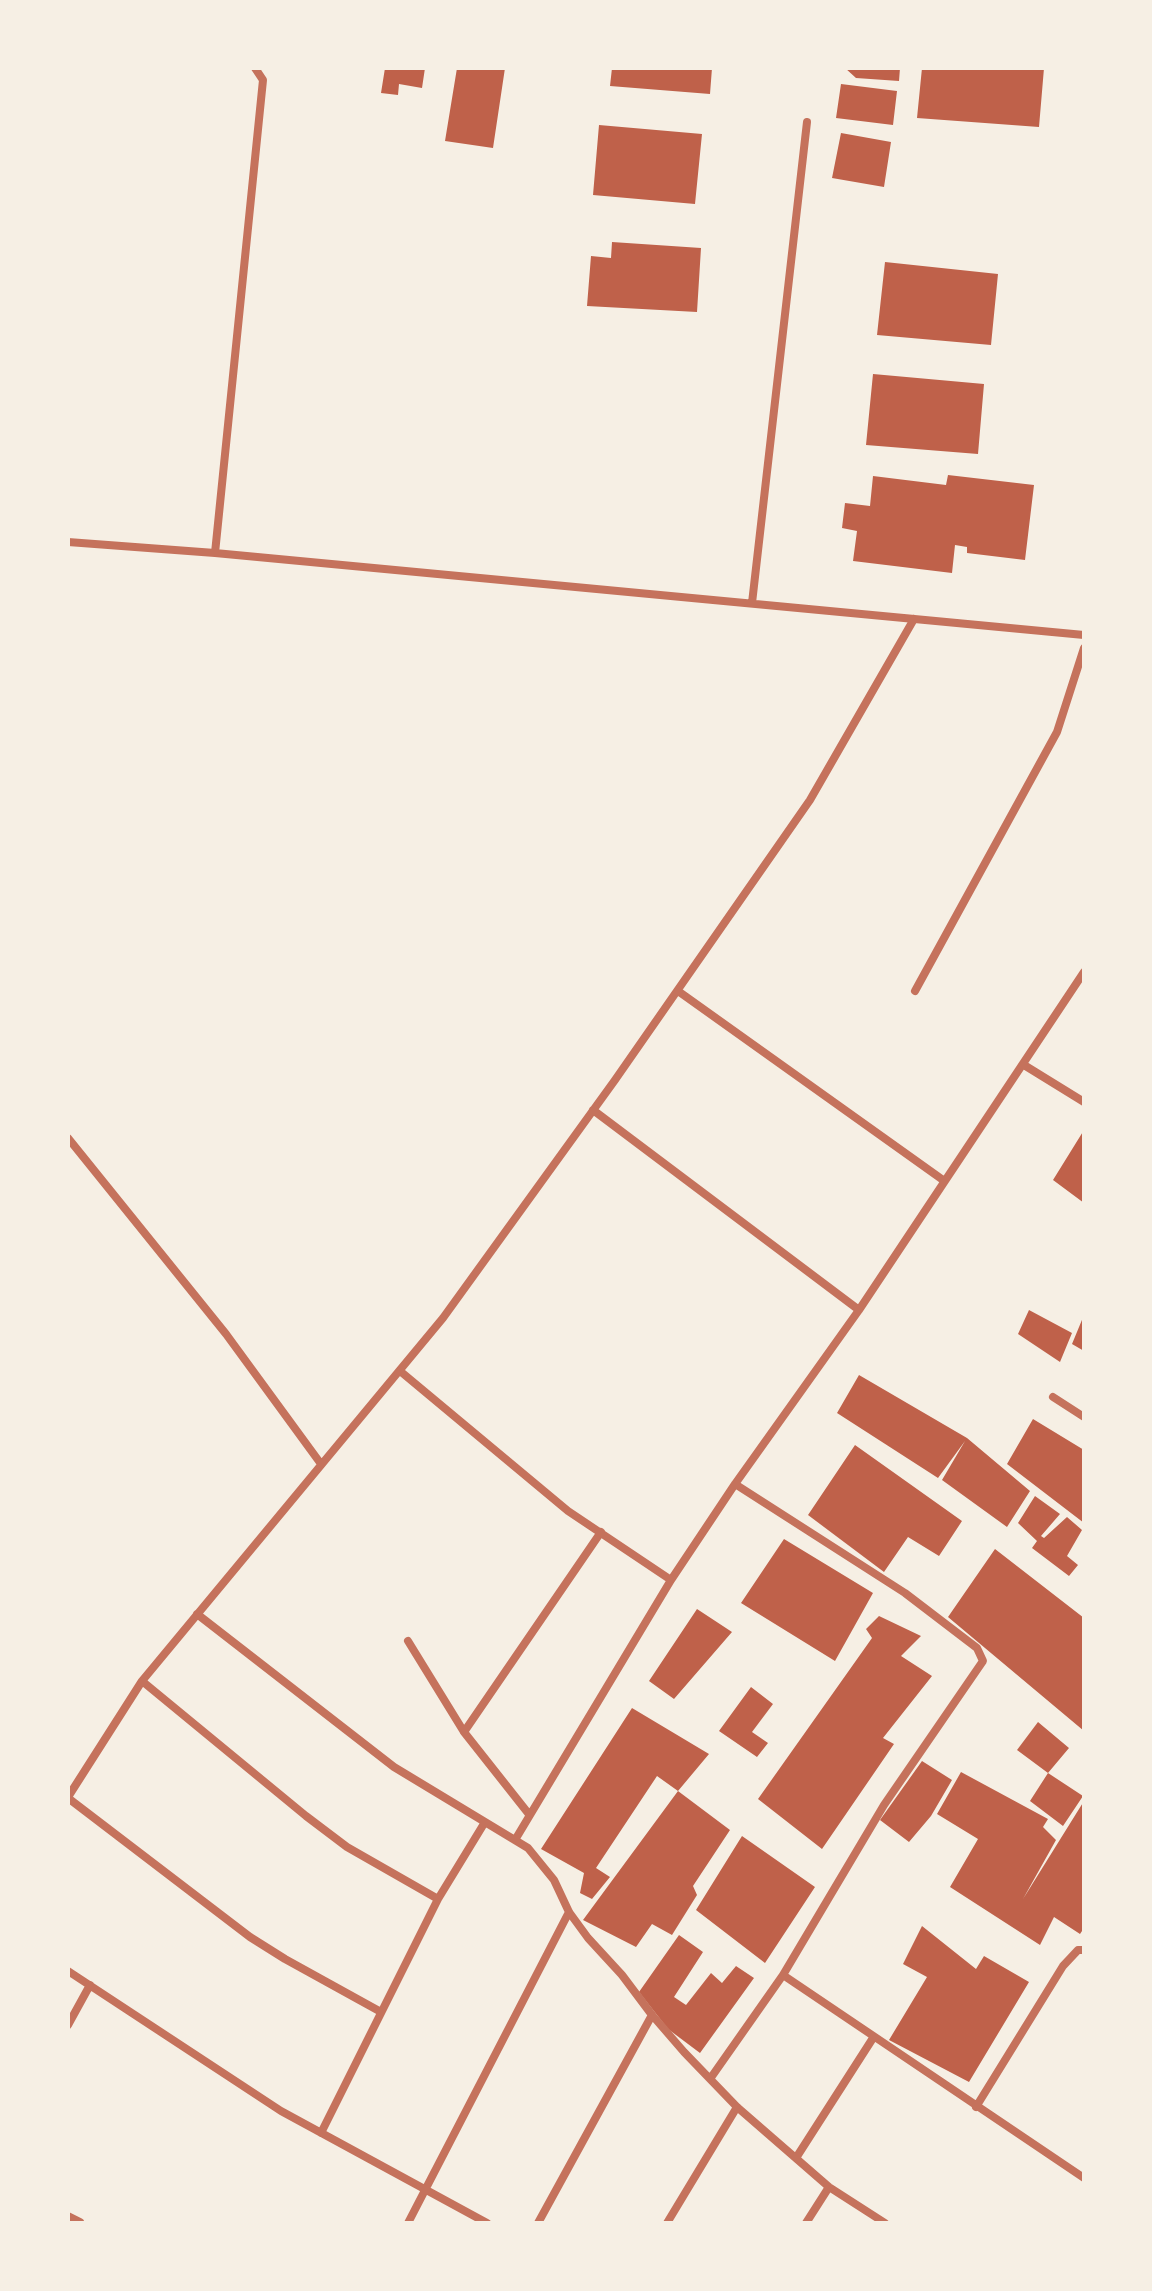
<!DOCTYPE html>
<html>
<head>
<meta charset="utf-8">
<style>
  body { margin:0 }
  #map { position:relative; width:1152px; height:2291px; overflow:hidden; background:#f6efe4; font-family:"Sofia Sans Condensed",sans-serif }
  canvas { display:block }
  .frame { position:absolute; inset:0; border:70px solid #f6efe4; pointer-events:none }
</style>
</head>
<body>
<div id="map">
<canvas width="1152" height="2291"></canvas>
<div class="frame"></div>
</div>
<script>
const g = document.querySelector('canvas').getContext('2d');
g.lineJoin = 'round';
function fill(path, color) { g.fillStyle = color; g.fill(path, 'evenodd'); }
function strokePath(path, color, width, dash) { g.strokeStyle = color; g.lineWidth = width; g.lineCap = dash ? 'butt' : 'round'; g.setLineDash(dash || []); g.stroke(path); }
fill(new Path2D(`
  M385,68H425L422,88L399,84L398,95L381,93Z
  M457,68H505L493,148L445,141Z
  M612,68H712L710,94L610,86Z
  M845,68H900L899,81L856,78Z
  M922,68H1044L1039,127L917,118Z
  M841,84L897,91L893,125L836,118Z
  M599,125L702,134L695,204L593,195Z
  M841,133L891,142L884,187L832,178Z
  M612,242L701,248L697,312L587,306L591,256L611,258Z
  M885,262L998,274L991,345L877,335Z
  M873,374L984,384L978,454L866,445Z
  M948,475L1034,485L1025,560L967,553V547L955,545L952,573L853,561L857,531L842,528L845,503L870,506L873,476L946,485Z
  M1084,1130V1203L1053,1180Z
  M1029,1310L1072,1333L1060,1362L1018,1334Z
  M1084,1315V1351L1072,1344Z
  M859,1375L967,1438L1030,1491L1007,1527L942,1480L965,1441L938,1478L837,1413Z
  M1033,1419L1084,1450V1523L1007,1464Z
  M855,1445L962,1521L939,1556L908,1537L884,1572L808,1515Z
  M1035,1496L1060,1514L1041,1536L1044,1538L1067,1517L1082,1530L1067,1556L1078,1565L1069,1576L1032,1548L1037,1541L1018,1523Z
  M784,1539L873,1593L835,1661L741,1603Z
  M995,1549L1084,1618V1731L948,1617Z
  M697,1609L732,1632L674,1699L649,1681Z
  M879,1616L921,1636L901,1656L932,1676L883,1738L894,1744L822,1849L758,1799L872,1638L866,1629Z
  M751,1687L773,1704L752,1732L768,1743L757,1757L719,1731Z
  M632,1708L709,1754L678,1791L730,1830L693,1886L697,1895L672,1935L652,1924L636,1947L583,1920L678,1791L657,1776L596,1868L610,1877L592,1899L580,1893L584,1873L541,1849Z
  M1038,1722L1069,1748L1048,1773L1017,1750Z
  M922,1761L952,1780L931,1816L909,1842L880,1820Z
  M961,1772L1048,1819L1043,1827L1056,1840L1023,1899L1084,1801V1928L1080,1934L1054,1917L1040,1945L950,1887L978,1839L937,1814Z
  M1048,1773L1083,1796L1063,1826L1030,1801Z
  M742,1836L815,1887L765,1963L696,1910Z
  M922,1926L976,1969L984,1956L1029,1982L969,2082L889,2040L927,1977L903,1964Z
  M679,1935L703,1952L674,1997L686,2005L711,1973L722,1983L736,1966L754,1978L700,2053L668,2029L639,1992Z`), '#bf614a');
strokePath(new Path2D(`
  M68,542L215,553L1084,635
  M215,553L263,80L255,68
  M752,603L807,122
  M678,991L943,1180
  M915,991L1057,732L1084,648
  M1024,1065L1084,1102
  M593,1110L859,1310
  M68,1138L226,1334L321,1464
  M400,1371L568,1511L671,1580
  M1053,1397L1084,1417
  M197,1614L394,1767L528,1848L554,1880L569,1912L588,1938L622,1975L652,2015L684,2052L737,2107L829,2187L885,2223
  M408,1641L464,1732L528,1813
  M142,1681L306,1816L347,1847L438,1899
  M464,1732L601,1532
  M68,1797L142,1681L443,1318L615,1080L810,800L914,619
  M68,1798L250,1937L285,1959L381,2012
  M515,1840L671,1580L735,1484L859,1310L1084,972
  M68,1971L281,2111L487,2223
  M783,1975L1084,2178
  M68,2025L90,1985
  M710,2079L783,1975L884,1805L983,1661L977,1648L905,1593L735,1484
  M976,2107L1063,1966L1078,1950H1084
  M321,2133L438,1899L485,1822
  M796,2158L873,2038
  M68,2216L80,2222
  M408,2223L569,1912
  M538,2223L652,2015
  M667,2223L737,2107
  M806,2223L829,2187`), '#c5725c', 8);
</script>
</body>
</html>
